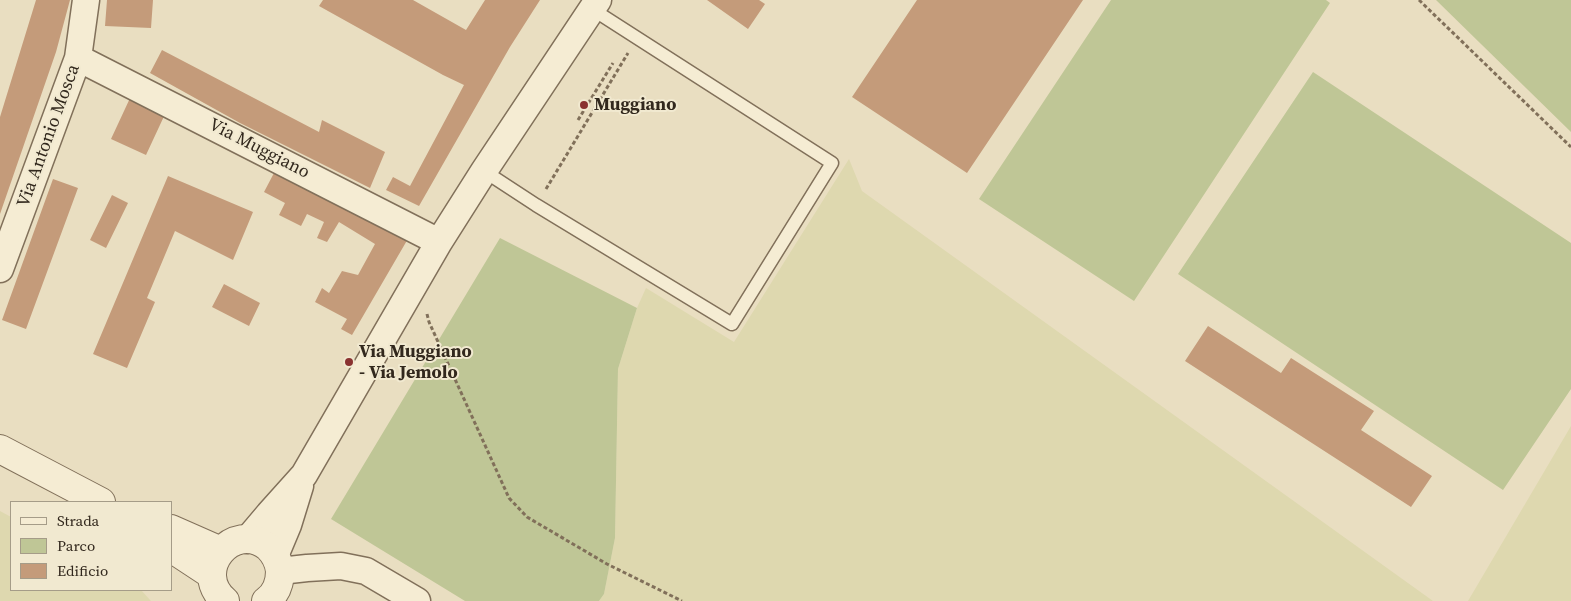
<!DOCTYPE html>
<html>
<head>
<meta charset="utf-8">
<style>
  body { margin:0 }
  #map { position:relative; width:1571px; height:601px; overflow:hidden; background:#e9dec1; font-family:"Source Serif 4",serif }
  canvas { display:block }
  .legend { position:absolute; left:10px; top:501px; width:162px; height:90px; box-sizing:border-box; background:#f1e9d0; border:1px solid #a59c88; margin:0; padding:6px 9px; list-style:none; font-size:15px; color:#32281d }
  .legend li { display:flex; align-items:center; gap:10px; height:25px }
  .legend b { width:25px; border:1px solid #a59c88 }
</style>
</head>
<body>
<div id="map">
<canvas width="1571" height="601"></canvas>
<ul class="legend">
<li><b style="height:6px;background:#f5ecd3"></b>Strada</li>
<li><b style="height:14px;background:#bfc696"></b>Parco</li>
<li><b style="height:14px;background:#c49b7a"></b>Edificio</li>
</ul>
</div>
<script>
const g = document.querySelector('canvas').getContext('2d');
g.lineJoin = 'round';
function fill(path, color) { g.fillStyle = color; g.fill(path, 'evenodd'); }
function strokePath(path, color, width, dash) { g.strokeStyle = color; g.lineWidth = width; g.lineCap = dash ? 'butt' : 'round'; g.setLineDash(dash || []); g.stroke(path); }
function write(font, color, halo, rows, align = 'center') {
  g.font = font + ' "Source Serif 4",serif'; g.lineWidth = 4; g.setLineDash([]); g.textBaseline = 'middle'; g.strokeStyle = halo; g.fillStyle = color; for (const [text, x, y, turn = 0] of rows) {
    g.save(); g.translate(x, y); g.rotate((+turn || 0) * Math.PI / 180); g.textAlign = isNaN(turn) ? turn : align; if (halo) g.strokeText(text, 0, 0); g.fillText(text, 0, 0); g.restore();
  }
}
fill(new Path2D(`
  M849,159L862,191L1433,601H599L604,594L615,538L618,369L637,308L646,288L734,342Z
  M1571,426V601H1468Z
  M0,511L11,517V590H141L151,601H0Z`), '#ded8af');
fill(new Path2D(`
  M1111,0H1326L1330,3L1134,301L979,199Z
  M1436,0H1571V132Z
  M1313,72L1571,243V389L1503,490L1178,274Z
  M500,238L637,308L618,369L615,538L604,594L599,601H465L331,519Z`), '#bfc696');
fill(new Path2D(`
  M36,0H70L56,52L0,214V117Z
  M107,0H153L151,28L105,26Z
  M323,0H413L466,30L485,0H540L510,47L419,206L386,190L393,177L410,186L464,85L443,75L319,6Z
  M707,0H759L765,4L748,29Z
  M917,0H1083L967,173L852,97Z
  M162,50L319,132L322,120L385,152L370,188L240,123L150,73Z
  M131,96L166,112L146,155L111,139Z
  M274,173L409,237L352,335L341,329L347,319L315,302L322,288L329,293L342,271L358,275L375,244L339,222L327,242L317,238L324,222L307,214L301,226L279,215L285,203L264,192Z
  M168,176L253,212L233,260L175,231L147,298L155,302L127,368L93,354Z
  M53,179L78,188L26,329L2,320Z
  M112,195L128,203L106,248L90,240Z
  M224,284L260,303L249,326L212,307Z
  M1208,326L1281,373L1291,358L1374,411L1361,430L1432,476L1411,507L1185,361Z`), '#c49b7a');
const service = new Path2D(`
  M484,171L536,205L732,324L832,163L592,9`);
const minor = new Path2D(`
  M78,58L439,242
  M0,269L78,58L86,0
  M247,540L269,514L304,475L439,242L484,171L598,0
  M275,556L288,525L300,486
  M280,571L307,568L341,566L366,571L417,601`);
const tertiary = new Path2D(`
  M0,449L101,502
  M171,529L221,551
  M171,548L212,575
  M225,601C190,571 233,519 268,547C274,553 279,562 280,571C280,583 276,594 266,601`);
strokePath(service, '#81705a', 15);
strokePath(minor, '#81705a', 29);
strokePath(tertiary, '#81705a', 30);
strokePath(new Path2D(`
  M1419,0L1571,147
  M578,120L613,63
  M546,189L628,53
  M427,314L429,322L509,498L527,517L607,564L682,601`), '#81705a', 3, [4, 2.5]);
strokePath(service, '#f5ecd3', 12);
strokePath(minor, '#f5ecd3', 26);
strokePath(tertiary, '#f5ecd3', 28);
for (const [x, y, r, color] of [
  [584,105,5,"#8a3230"],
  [349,362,5,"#8a3230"]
]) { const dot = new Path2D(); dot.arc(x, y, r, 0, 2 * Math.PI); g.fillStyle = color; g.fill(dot); strokePath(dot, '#f1e9d0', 2); }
write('bold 18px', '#32281d', '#f1e9d0', [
  ["Muggiano",594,105],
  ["Via Muggiano",359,352],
  ["- Via Jemolo",359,373]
], 'left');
write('18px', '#32281d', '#f1e9d0', [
  ["Via Antonio Mosca",49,136,-70],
  ["Via Muggiano",259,149,27]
]);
</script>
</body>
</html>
